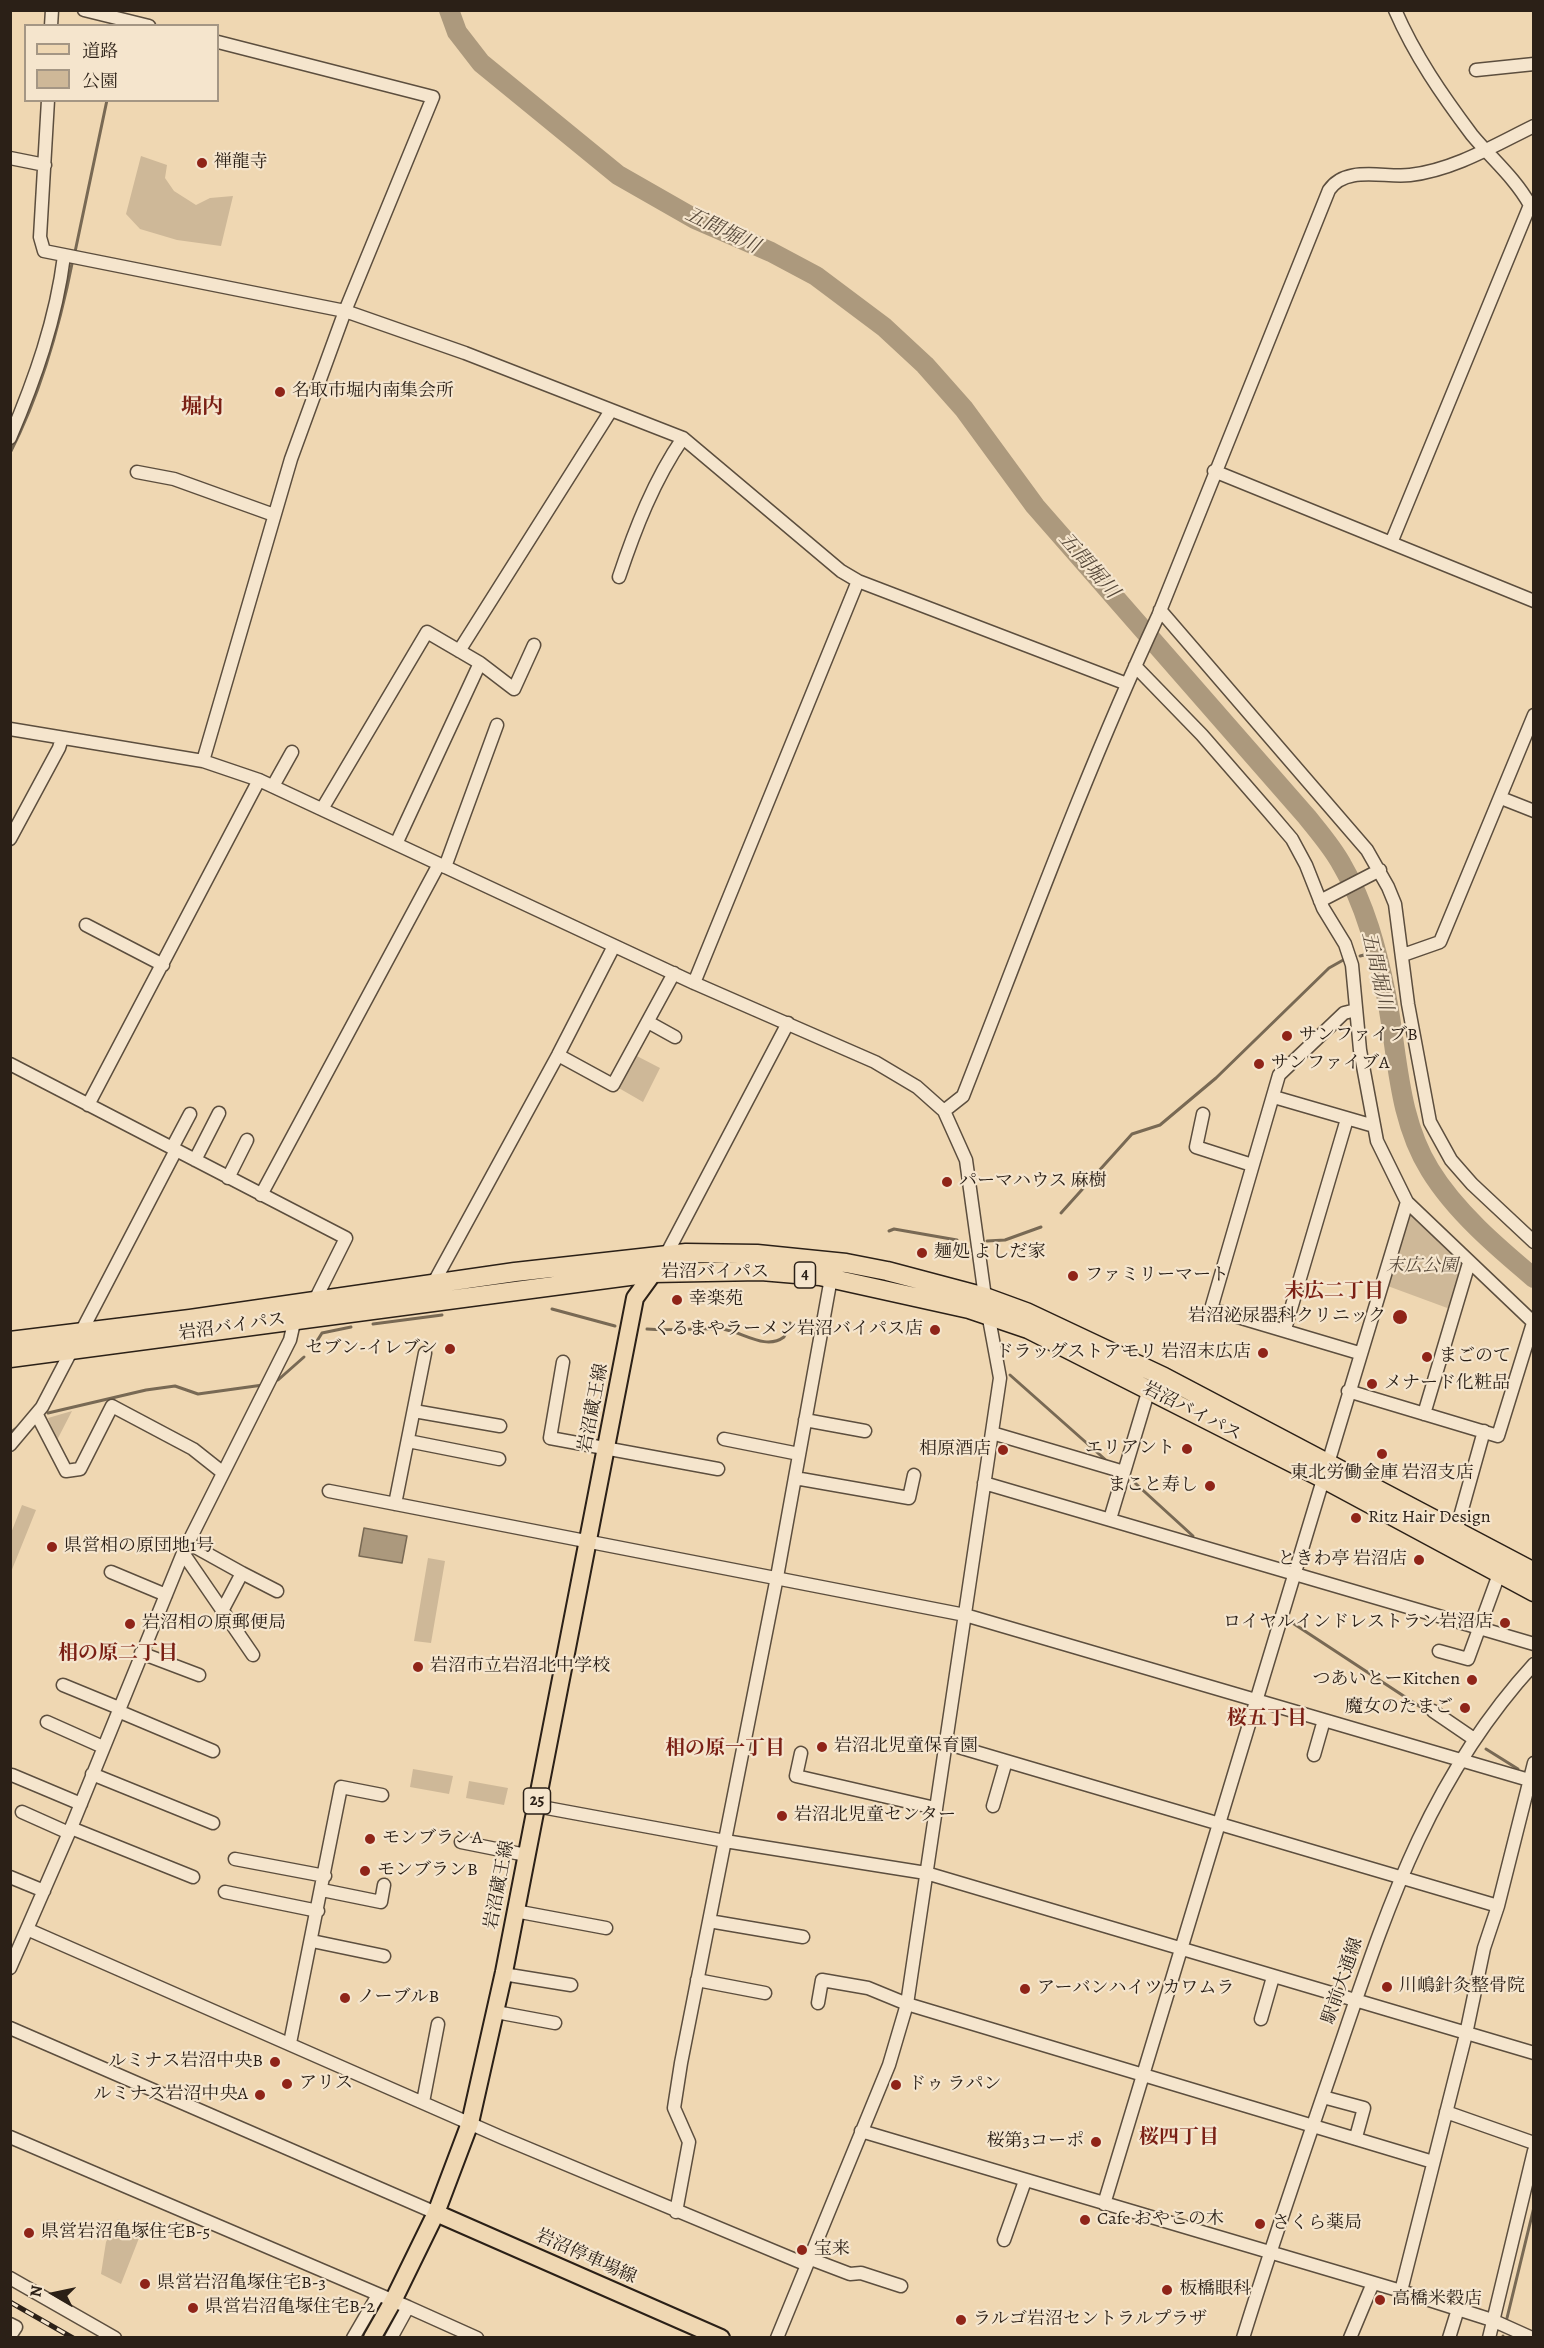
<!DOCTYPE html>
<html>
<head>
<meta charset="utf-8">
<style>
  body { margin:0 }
  #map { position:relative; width:1544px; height:2348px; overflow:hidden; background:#efd7b2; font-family:Alegreya,"Noto Serif JP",serif }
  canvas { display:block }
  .frame { position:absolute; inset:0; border:12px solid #2b2017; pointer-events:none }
  .legend { position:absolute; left:24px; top:24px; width:195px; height:78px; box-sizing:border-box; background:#f5e5cd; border:2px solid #a49684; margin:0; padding:8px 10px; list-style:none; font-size:18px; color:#2b2017 }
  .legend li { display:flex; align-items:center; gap:12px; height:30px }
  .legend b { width:30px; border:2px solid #a49684 }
  .north { position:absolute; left:24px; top:2264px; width:60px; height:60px; -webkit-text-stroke:4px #f5e5cd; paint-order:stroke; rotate:279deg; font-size:16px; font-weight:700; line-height:24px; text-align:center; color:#2b2017 }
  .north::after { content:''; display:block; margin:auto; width:21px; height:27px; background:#2b2017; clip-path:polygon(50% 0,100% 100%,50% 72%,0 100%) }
</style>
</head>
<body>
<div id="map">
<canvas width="1544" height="2348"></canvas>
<div class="frame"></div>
<ul class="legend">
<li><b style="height:8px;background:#efd7b2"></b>道路</li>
<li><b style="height:16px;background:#ceb898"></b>公園</li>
</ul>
<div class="north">N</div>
</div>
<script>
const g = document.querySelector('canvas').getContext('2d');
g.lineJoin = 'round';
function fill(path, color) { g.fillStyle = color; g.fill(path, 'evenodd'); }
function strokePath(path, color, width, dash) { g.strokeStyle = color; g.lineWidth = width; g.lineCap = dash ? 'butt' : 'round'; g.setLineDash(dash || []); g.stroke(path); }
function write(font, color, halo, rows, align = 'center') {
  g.font = font + ' Alegreya,"Noto Serif JP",serif'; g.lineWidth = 4.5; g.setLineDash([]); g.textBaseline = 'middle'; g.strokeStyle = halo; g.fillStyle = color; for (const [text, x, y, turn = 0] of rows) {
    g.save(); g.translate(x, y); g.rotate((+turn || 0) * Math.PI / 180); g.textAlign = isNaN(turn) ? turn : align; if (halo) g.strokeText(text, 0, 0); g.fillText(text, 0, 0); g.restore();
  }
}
fill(new Path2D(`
  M141,156L167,165L165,178L174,191L196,205L210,198L233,196L221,246L177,240L140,229L126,214Z
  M633,1054L660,1068L643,1102L617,1087Z
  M1408,1208L1462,1263L1450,1309L1385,1285Z
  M72,1411L56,1442L48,1418Z
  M22,1505L36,1510L11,1572V1533Z
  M428,1558L445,1561L431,1643L414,1641Z
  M413,1769L453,1776L449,1794L410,1787Z
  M469,1781L508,1788L504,1805L466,1798Z
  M118,2219L141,2233L121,2284L101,2274L106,2242Z`), '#ceb898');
const water = new Path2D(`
  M364,1528L407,1536L402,1563L359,1556Z`);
fill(water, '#ac997d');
strokePath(water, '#786954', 1.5);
strokePath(new Path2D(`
  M75,252L107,100
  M10,453C41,393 60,325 73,259
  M1360,956L1376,952
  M1061,1213L1132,1134L1160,1125L1216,1078L1329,968L1345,959
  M889,1231L894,1229L957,1240
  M987,1241L1005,1240L1041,1227
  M552,1309L615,1326
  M373,1324L442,1315
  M647,1329C672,1331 697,1328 722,1329C742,1331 765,1351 784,1337L790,1323
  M312,1349L322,1333L351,1327
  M1010,1375L1108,1462
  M278,1380L304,1357
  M48,1413L146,1390L175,1386L198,1394L263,1385
  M10,1433L18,1427
  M1135,1483L1193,1536
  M1288,1620L1428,1712
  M1486,1749L1518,1769
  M1507,2318L1534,2207
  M1503,2338V2336`), '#786954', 3);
strokePath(new Path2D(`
  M449,10L457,32L481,63L618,175L695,219L771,252L816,276L884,327L925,365L964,409L1035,506L1307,817C1319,832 1333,848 1342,865C1365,904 1377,950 1386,994C1398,1053 1397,1117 1430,1170C1455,1211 1497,1247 1534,1278`), '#ac997d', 20);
const minor = new Path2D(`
  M84,10L149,26
  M51,26L52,10
  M1476,70L1534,64
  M48,100L40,237L44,251L345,311L465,353L683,438L841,571L858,581L1127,684
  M10,158L45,165
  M10,438C35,379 56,320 64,256
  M1214,471L1534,601
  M137,472L174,479L274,515
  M1391,543L1530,205C1515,178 1492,159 1472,135C1442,95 1415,56 1395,10
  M619,577C635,529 654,480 683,438
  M1160,610L1367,850L1388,887L1395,904L1408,1004L1430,1122L1451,1160L1472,1184L1534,1242
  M459,651L610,412
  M480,663L514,689L534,645
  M1135,666L1202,735L1269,812L1292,839L1306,865L1323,908L1345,944L1352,965L1360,1050L1377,1141L1407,1202L1534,1323
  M10,729L203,761L259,780L694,983L875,1062L917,1087L944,1111L966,1160L985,1297L1000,1378L907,2004L889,2065L777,2338
  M203,761L291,459L345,311L433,97L218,42
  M273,786L292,752
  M1501,798L1534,811
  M322,809L427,632L480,663L396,844
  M10,839L59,748L62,738
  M445,867L497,725
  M1320,901L1380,870
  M86,925L163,965
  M1403,955L1440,942L1534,715
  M694,983L858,581
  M1356,1010L1344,1013L1279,1075L1211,1309L1359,1353
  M648,1022L675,1037
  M558,1055L613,1085L674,973
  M10,1064L346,1238L314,1302
  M1274,1097L1374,1126
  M88,1105L259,780
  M944,1111L963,1096C1026,935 1085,773 1158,616L1329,190C1346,165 1384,178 1410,175C1454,170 1495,145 1534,126
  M1203,1114L1196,1147L1252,1165
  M172,1148L190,1114
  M195,1160L219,1113
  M228,1178L247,1140
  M261,1195L439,864
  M666,1255L788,1023
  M433,1284L558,1055L614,946
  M1285,1329L1347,1119
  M563,1362L550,1438L718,1469
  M1348,1391L1498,1436L1533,1323
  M414,1411L500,1426
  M1424,1414L1469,1263
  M37,1415L66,1471L80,1469L112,1406L193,1449L222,1472
  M805,1420L865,1431
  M992,1433L1124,1472
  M724,1439L799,1454
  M408,1441L499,1459
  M10,1445L42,1407L176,1150
  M795,1478L909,1498L914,1475
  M984,1483L1534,1644
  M329,1491L965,1615L1529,1780
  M395,1504L425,1353
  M1110,1519L1149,1389
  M1456,1531L1484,1431
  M188,1543L242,1573L222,1611
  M183,1553L253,1655
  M111,1572L166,1595
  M242,1573L277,1591
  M1439,1651L1468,1659L1499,1574
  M141,1653L199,1675
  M63,1685L119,1708
  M118,1711L213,1751
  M1433,1711L1474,1739
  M47,1722L103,1747
  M945,1743L1498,1906
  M801,1753L796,1776L935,1808
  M1314,1755L1324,1720
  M92,1774L213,1823
  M12,1775L81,1804
  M536,1806L725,1841L926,1873L1534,2053
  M993,1806L1006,1761
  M22,1812L69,1833
  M71,1828L193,1877
  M461,1842L526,1855
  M235,1859L325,1876
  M10,1877L44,1891
  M322,1890L381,1902L384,1885
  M225,1892L318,1911
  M515,1911L606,1928
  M709,1921L803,1937
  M29,1930L503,2138L805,2264
  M312,1941L384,1956
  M10,1968L71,1828L183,1553L290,1340L295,1318
  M503,1974L571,1985
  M697,1980L765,1993
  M818,2003L822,1980L868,1988L907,2004L1433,2162
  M496,2012L555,2023
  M1261,2019L1273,1977
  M10,2028L436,2213
  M290,2043L341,1787L382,1795
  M1323,2097L1364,2108L1356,2137
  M423,2102L438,2024
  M1446,2112L1534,2143
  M861,2131L1401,2291L1492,2320L1532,2338
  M10,2137L408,2307L391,2338
  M1104,2204L1407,1202
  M676,2212L689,2142L674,2108L681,2063L777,1577L831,1278
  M1004,2240L1025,2181
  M808,2258L850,2274L861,2273L901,2286
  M10,2278L115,2338
  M1401,2291L1466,2034L1484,1948L1498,1906L1534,1763
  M408,2307L477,2338
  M10,2324L16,2327L10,2336
  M353,2338L378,2295
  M1243,2338C1272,2244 1304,2151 1336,2058C1386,1912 1427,1781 1534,1664
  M1350,2338L1373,2283
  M1449,2338L1458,2309
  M1489,2338L1534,2151`);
const major = new Path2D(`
  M436,2213L721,2338
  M372,2338L393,2301L436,2213L470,2123L504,1972L635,1298L659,1265`);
const highway = new Path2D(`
  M10,1341L190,1319L515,1272L686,1253L757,1254L846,1263L887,1271L985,1297L1026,1312L1164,1377L1534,1572
  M10,1358L652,1273L761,1271L820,1276L969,1309L1028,1329L1324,1479L1534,1592`);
strokePath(minor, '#5c4e3e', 15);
strokePath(major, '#2b2017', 20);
strokePath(highway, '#2b2017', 21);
strokePath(minor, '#f5e5cd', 12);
strokePath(major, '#efd7b2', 16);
strokePath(highway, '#efd7b2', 18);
const rail = new Path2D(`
  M10,2302L73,2338`);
strokePath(rail, '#2b2017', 5);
strokePath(rail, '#f5e5cd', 3, [9]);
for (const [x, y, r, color] of [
  [202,163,6,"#8f2418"],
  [280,392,6,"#8f2418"],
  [1287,1036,6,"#8f2418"],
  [1259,1064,6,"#8f2418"],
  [947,1182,6,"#8f2418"],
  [922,1253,6,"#8f2418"],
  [1073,1276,6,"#8f2418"],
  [677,1300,6,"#8f2418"],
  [1400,1317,8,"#8f2418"],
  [935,1330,6,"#8f2418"],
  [450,1349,6,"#8f2418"],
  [1263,1353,6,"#8f2418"],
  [1427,1357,6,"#8f2418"],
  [1372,1384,6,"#8f2418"],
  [1187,1449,6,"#8f2418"],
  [1003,1450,6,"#8f2418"],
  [1382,1454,6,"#8f2418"],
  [1210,1486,6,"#8f2418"],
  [1356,1518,6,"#8f2418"],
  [52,1547,6,"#8f2418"],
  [1419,1560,6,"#8f2418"],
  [1505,1623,6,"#8f2418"],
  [130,1624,6,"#8f2418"],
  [418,1667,6,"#8f2418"],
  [1472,1680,6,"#8f2418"],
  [1465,1708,6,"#8f2418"],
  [822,1747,6,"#8f2418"],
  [782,1816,6,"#8f2418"],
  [370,1839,6,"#8f2418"],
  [365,1871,6,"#8f2418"],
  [1387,1987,6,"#8f2418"],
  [1025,1989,6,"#8f2418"],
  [345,1998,6,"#8f2418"],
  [275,2062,6,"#8f2418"],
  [287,2084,6,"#8f2418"],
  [896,2085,6,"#8f2418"],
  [260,2095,6,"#8f2418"],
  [1096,2142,6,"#8f2418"],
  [1085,2220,6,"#8f2418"],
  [1260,2224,6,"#8f2418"],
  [29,2233,6,"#8f2418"],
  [802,2250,6,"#8f2418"],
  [145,2284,6,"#8f2418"],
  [1167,2290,6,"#8f2418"],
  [1380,2300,6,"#8f2418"],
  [193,2308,6,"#8f2418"],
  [961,2320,6,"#8f2418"]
]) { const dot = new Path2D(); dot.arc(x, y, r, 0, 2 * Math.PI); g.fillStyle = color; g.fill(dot); strokePath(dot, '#f5e5cd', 2); }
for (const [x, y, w] of [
  [805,1275,21],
  [537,1801,27]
]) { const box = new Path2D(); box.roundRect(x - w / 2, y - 13, w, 26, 4.5); g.fillStyle = '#f5e5cd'; g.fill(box); strokePath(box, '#2b2017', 1.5); }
write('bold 16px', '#2b2017', null, [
  ["4",805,1275],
  ["25",537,1801]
]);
write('18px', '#2b2017', '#f5e5cd', [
  ["禅龍寺",214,163],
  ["名取市堀内南集会所",292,392],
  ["サンファイブB",1299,1036],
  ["サンファイブA",1271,1064],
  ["パーマハウス 麻樹",959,1182],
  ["麺処 よしだ家",934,1253],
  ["ファミリーマート",1085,1276],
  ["幸楽苑",689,1300],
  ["岩沼泌尿器科クリニック",1386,1317,"right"],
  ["くるまやラーメン岩沼バイパス店",923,1330,"right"],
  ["セブン-イレブン",438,1349,"right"],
  ["ドラッグストアモリ 岩沼末広店",1251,1353,"right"],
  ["まごのて",1439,1357],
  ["メナード化粧品",1384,1384],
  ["エリアント",1175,1449,"right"],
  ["相原酒店",991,1450,"right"],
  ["東北労働金庫 岩沼支店",1382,1474,"center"],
  ["まこと寿し",1198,1486,"right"],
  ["Ritz Hair Design",1368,1518],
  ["県営相の原団地1号",64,1547],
  ["ときわ亭 岩沼店",1407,1560,"right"],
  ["ロイヤルインドレストラン岩沼店",1493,1623,"right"],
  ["岩沼相の原郵便局",142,1624],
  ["岩沼市立岩沼北中学校",430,1667],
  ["つあいとーKitchen",1460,1680,"right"],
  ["魔女のたまご",1453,1708,"right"],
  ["岩沼北児童保育園",834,1747],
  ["岩沼北児童センター",794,1816],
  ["モンブランA",382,1839],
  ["モンブランB",377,1871],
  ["川嶋針灸整骨院",1399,1987],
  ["アーバンハイツカワムラ",1037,1989],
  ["ノーブルB",357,1998],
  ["ルミナス岩沼中央B",263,2062,"right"],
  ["アリス",299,2084],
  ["ドゥ ラパン",908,2085],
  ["ルミナス岩沼中央A",248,2095,"right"],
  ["桜第3コーポ",1084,2142,"right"],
  ["Cafe おやこの木",1097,2220],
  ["さくら薬局",1272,2224],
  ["県営岩沼亀塚住宅B-5",41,2233],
  ["宝来",814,2250],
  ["県営岩沼亀塚住宅B-3",157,2284],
  ["板橋眼科",1179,2290],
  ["高橋米穀店",1392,2300],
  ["県営岩沼亀塚住宅B-2",205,2308],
  ["ラルゴ岩沼セントラルプラザ",973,2320]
], 'left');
write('italic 18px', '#544637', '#f5e5cd', [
  ["末広公園",1422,1267]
]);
write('18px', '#2b2017', '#f5e5cd', [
  ["岩沼バイパス",715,1273],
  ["岩沼バイパス",232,1327,-8],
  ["岩沼蔵王線",594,1408,-79],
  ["岩沼バイパス",1192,1412,27],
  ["岩沼蔵王線",500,1885,-79],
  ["駅前大通線",1343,1981,-71],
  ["岩沼停車場線",586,2257,24]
]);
write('italic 20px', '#584a3b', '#f5e5cd', [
  ["五間堀川",722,231,26],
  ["五間堀川",1088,566,49],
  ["五間堀川",1376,971,77]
]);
write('bold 20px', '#7a1f14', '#f5e5cd', [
  ["末広二丁目",1334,1292],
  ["相の原二丁目",118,1654],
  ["桜五丁目",1267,1719],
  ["相の原一丁目",725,1749],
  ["桜四丁目",1179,2138]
]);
write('bold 21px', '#7a1f14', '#f5e5cd', [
  ["堀内",202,408]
]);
</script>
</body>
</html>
